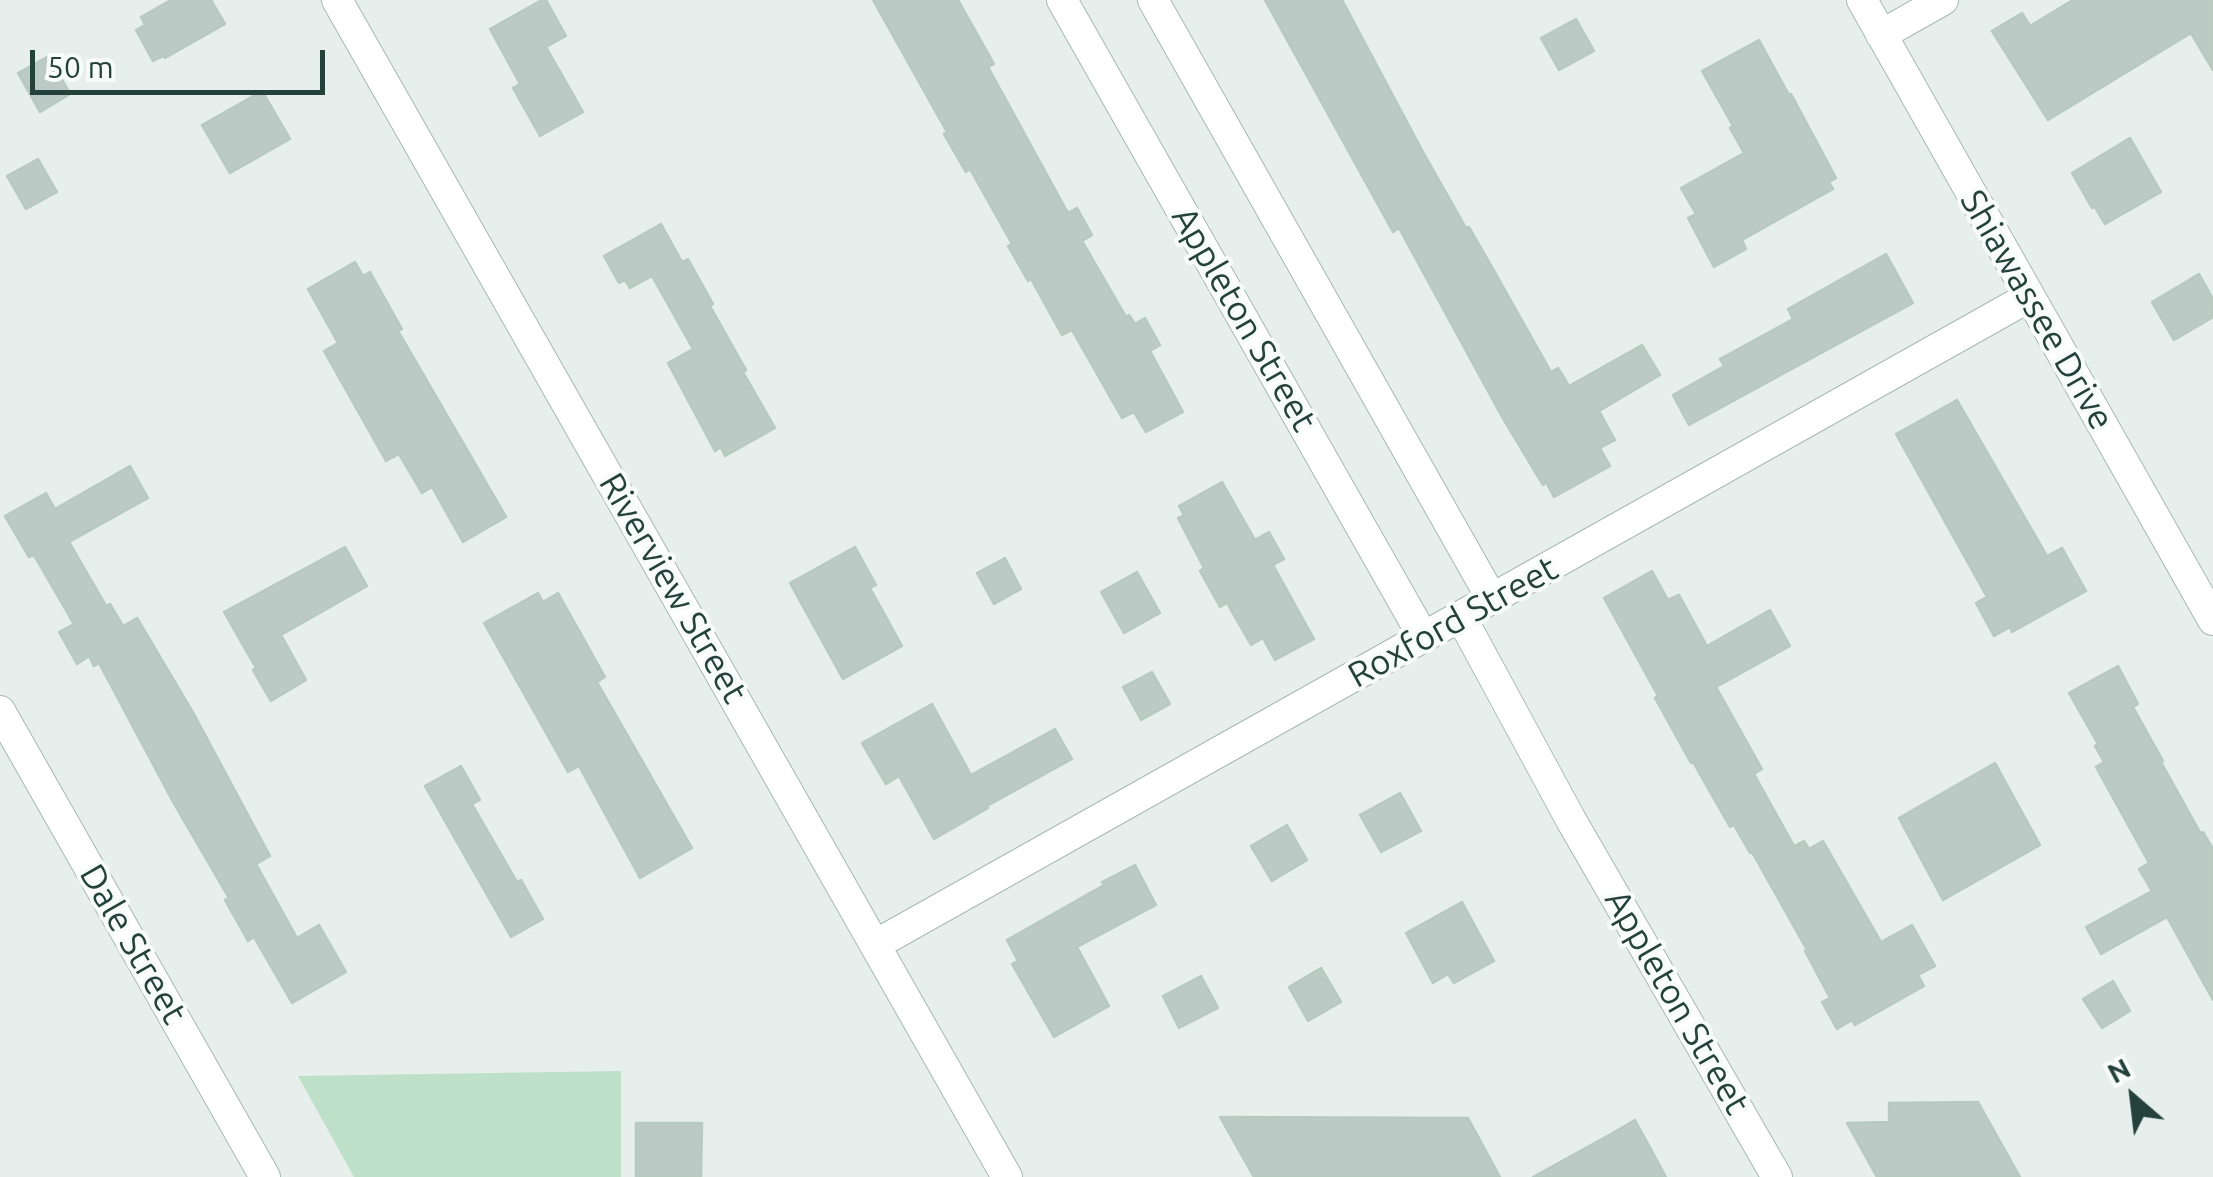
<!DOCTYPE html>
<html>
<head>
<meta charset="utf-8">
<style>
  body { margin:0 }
  #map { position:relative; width:2213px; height:1177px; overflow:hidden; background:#e6efeb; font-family:Ubuntu,sans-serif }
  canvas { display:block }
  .north { position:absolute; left:2083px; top:1047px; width:100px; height:100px; -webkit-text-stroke:8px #f7fbf9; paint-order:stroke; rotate:332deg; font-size:28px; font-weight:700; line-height:40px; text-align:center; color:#24423a }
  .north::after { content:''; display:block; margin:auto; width:35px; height:45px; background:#24423a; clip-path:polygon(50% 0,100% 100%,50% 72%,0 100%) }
  .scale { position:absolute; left:30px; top:50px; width:295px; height:45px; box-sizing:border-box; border:5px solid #24423a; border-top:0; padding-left:12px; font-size:30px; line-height:35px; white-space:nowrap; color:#24423a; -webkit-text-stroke:8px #f7fbf9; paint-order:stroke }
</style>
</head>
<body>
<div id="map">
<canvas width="2213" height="1177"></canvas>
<div class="north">N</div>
<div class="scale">50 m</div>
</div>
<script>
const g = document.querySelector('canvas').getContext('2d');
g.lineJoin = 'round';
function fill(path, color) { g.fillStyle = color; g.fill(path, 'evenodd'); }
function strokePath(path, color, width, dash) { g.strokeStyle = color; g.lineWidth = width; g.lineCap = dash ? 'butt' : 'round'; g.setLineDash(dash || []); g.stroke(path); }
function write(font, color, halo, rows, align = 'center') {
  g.font = font + ' Ubuntu,sans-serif'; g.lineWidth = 8; g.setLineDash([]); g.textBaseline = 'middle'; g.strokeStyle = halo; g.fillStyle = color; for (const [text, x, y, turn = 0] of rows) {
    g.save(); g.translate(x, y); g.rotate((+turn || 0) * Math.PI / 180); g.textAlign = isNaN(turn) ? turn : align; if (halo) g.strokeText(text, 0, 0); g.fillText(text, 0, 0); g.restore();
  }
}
fill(new Path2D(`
  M621,1071V1177H354L298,1076Z`), '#bfe0c8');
const building = new Path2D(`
  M171,0H211L225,24L165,58L163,56L153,61L136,30L145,25L141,17Z
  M542,0H546L566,36L546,47L583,112L540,136L513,88L520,84L490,29Z
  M873,0H958L994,64L988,67L1068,213L1077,208L1092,235L1082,241L1126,317L1129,315L1135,324L1145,318L1160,345L1150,351L1183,412L1146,432L1134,412L1122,418L1072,330L1062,335L1031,279L1028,281L1008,246L1012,244L970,169L966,172L944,134L947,132Z
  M1265,0H1342L1423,152L1466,228L1469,227L1492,267L1551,372L1558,368L1569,386L1642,345L1660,375L1599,411L1615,440L1600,448L1610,466L1554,497L1546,482L1543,485L1501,415L1399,228L1393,232Z
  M2073,0H2213V70L2191,33L2048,120L1992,31L2022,13L2030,26Z
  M1576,19L1594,51L1559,70L1541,38Z
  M1759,40L1789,95L1791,94L1836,178L1829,182L1833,189L1742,240L1746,249L1714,267L1688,218L1696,214L1681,188L1744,153L1730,128L1733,126L1702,71Z
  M49,56L70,94L40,112L18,73Z
  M262,91L290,139L230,173L202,125Z
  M2130,138L2161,192L2105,224L2095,207L2092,208L2072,173Z
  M38,159L57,192L26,209L7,176Z
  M661,224L682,262L688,259L713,304L710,306L746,370L743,372L775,428L725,456L721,447L715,451L668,363L693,349L652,276L630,288L625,280L619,283L604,256Z
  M1886,254L1913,303L1689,425L1673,395L1724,366L1720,359L1793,319L1788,309Z
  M355,262L363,276L370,272L402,329L398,331L506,517L463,542L432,487L422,493L399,454L386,461L324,351L338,343L308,289Z
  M2199,274L2213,299V317L2174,340L2152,302Z
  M1957,400L2047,556L2062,548L2086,591L2012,632L2010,627L1994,636L1976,603L1987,597L1896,434Z
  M130,466L148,498L69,542L106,606L110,604L123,626L137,618L195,716L270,856L256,864L297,938L319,925L346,972L292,1003L254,937L248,941L225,900L229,898L172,800L99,663L94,666L89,656L77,664L59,632L74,624L34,555L29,557L5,516L46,493L55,509Z
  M1222,482L1255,540L1269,532L1284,559L1273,565L1314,639L1275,660L1263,638L1251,645L1227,603L1220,607L1200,571L1204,568L1178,518L1184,515L1179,506Z
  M345,547L367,586L281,635L306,680L271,701L253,670L256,668L224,612Z
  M855,547L876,585L870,588L902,646L843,679L790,583Z
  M1005,558L1021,589L994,604L977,573Z
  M1652,571L1668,600L1679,595L1707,646L1770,610L1790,646L1716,687L1762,769L1754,774L1794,846L1804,841L1809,849L1823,841L1881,942L1912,925L1935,966L1918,975L1924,986L1855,1025L1852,1020L1837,1029L1822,1002L1830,998L1805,951L1807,950L1752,852L1750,853L1734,825L1730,827L1693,762L1691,763L1655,698L1658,696L1604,598Z
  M1137,572L1160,613L1124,633L1101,592Z
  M538,593L543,602L558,593L605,677L597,682L692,848L640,878L579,766L568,772L484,623Z
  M2118,666L2138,704L2133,707L2163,761L2161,762L2201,834L2203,832L2213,849V1000L2167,917L2101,954L2086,927L2152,891L2139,869L2149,863L2096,767L2104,762L2095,746L2098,744L2069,693Z
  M1152,672L1170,704L1141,720L1123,687Z
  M932,704L971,775L1055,729L1072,759L987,806L988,808L934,839L899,776L886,784L862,743Z
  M1995,763L2040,845L1943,900L1899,818Z
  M461,766L480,800L472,804L517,882L521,880L543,919L511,937L425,786Z
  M1400,793L1421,831L1381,852L1360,815Z
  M1287,825L1307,860L1272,881L1251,846Z
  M1135,865L1156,905L1077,947L1109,1006L1054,1037L1012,964L1018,961L1007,940L1104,885L1102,882Z
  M1462,902L1494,961L1454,983L1448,974L1433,983L1406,933Z
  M1321,968L1341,1002L1308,1021L1289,987Z
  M1201,976L1218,1008L1179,1028L1163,996Z
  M2113,981L2130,1011L2102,1028L2083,999Z
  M1978,1102L2020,1177H1877L1847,1123L1889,1122V1103Z
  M1220,1117L1468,1118L1500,1177H1254Z
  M1635,1120L1666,1177H1533L1611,1134Z
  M636,1123H702L701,1177H636Z`);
fill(building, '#bbcac4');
strokePath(building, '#b8c9c2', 2.5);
const minor = new Path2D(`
  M337,0L1007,1177
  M1062,0L1424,638
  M1153,0L1492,599
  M1862,0L2213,620
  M1881,35L1943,0
  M1461,617L1571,820L1777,1177
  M0,711L265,1177
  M875,945L2029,297`);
strokePath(minor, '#a8b8b2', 32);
strokePath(minor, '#fff', 30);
write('35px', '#24423a', '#f7fbf9', [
  ["Shiawassee Drive",2037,310,60],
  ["Appleton Street",1244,319,60],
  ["Riverview Street",673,588,60],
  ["Roxford Street",1453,622,-29],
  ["Dale Street",133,944,60],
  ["Appleton Street",1677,1002,60]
]);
</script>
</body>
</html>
